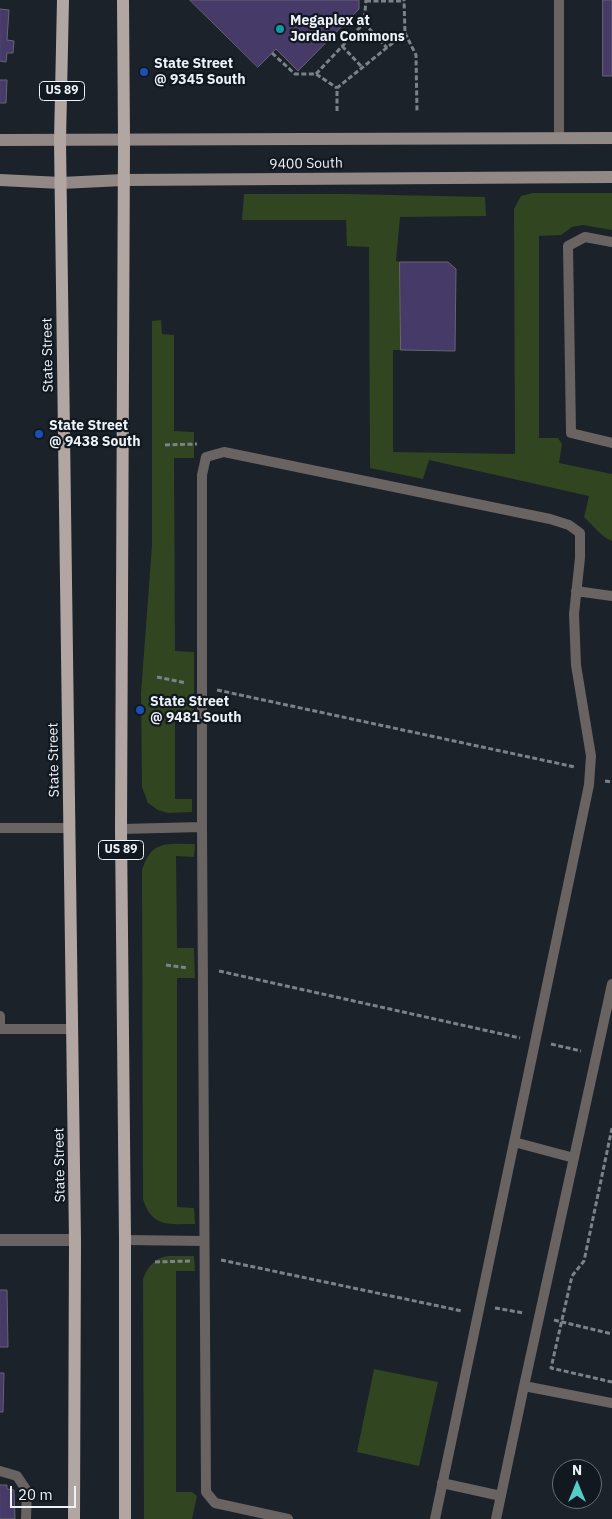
<!DOCTYPE html>
<html>
<head>
<meta charset="utf-8">
<style>
  body { margin:0 }
  #map { position:relative; width:612px; height:1519px; overflow:hidden; background:#1b222a; font-family:"IBM Plex Sans",sans-serif }
  canvas { display:block }
  .north { position:absolute; left:552px; top:1459px; width:50px; height:50px; box-sizing:border-box; background:#121820; border:1px solid #6a6f76; border-radius:50%; rotate:0deg; font-size:14px; font-weight:700; line-height:20px; text-align:center; color:#edf2f7 }
  .north::after { content:''; display:block; margin:auto; width:18px; height:22px; background:#54cdc8; clip-path:polygon(50% 0,100% 100%,50% 72%,0 100%) }
  .scale { position:absolute; left:10px; top:1486px; width:66px; height:22px; box-sizing:border-box; border:2px solid #edf2f7; border-top:0; padding-left:6px; font-size:15px; line-height:18px; white-space:nowrap; color:#edf2f7; -webkit-text-stroke:4px #121820; paint-order:stroke }
</style>
</head>
<body>
<div id="map">
<canvas width="612" height="1519"></canvas>
<div class="north">N</div>
<div class="scale">20 m</div>
</div>
<script>
const g = document.querySelector('canvas').getContext('2d');
g.lineJoin = 'round';
function fill(path, color) { g.fillStyle = color; g.fill(path, 'evenodd'); }
function strokePath(path, color, width, dash) { g.strokeStyle = color; g.lineWidth = width; g.lineCap = dash ? 'butt' : 'round'; g.setLineDash(dash || []); g.stroke(path); }
function write(font, color, halo, rows, align = 'center') {
  g.font = font + ' "IBM Plex Sans",sans-serif'; g.lineWidth = 4.5; g.setLineDash([]); g.textBaseline = 'middle'; g.strokeStyle = halo; g.fillStyle = color; for (const [text, x, y, turn = 0] of rows) {
    g.save(); g.translate(x, y); g.rotate((+turn || 0) * Math.PI / 180); g.textAlign = isNaN(turn) ? turn : align; if (halo) g.strokeText(text, 0, 0); g.fillText(text, 0, 0); g.restore();
  }
}
fill(new Path2D(`
  M533,193H612V230L583,225L572,227L561,235L539,236V438H558L562,444L559,463L612,474V541C600,536 594,526 584,517L589,496L429,460L423,479L370,468L369,247L347,246L346,220H242L244,194H348L485,197L486,216L400,217L396,261L400,262L401,350H393V452L515,454L514,209L521,196Z
  M161,320L162,334L174,335V431L194,432V458H174L175,651L194,652V715L175,716V799H192V812L168,813L158,810L148,803L142,787L141,693L152,545V321Z
  M195,844L194,857L176,856L177,948H194L195,978H177V1207L194,1208L195,1224C169,1224 152,1228 143,1199L142,870C152,839 167,844 195,844Z
  M168,1256H194L195,1271H176V1492H192L197,1496L192,1519H144L143,1279C148,1266 155,1258 168,1256Z
  M374,1369L438,1382L419,1466L357,1452Z`), '#304520');
const building = new Path2D(`
  M190,0H359V9L298,71L276,49L258,67Z
  M603,0H612V76H603Z
  M0,9L9,10L7,40L14,41L13,53H7L6,62L0,61Z
  M0,80H7L6,103H0Z
  M400,262H448L456,269L455,351L401,350Z
  M0,1290H7L8,1347H0Z
  M0,1373H4L3,1412H0Z
  M0,1485H7V1489L14,1490L15,1519H0Z`);
fill(building, '#463a69');
strokePath(building, '#676571', 1);
strokePath(new Path2D(`
  M366,1H404
  M364,23L387,48
  M405,33L416,55L417,111
  M342,46L362,67
  M272,53L295,74H316L337,88
  M316,74L364,23L366,0
  M337,111V88L405,33L404,0
  M165,445L197,444
  M157,677L186,683
  M217,690L575,767
  M605,781L612,782
  M166,965L188,968
  M219,971L520,1038
  M551,1044L581,1051
  M612,1128L584,1261L572,1276L551,1368L612,1382
  M221,1260L462,1311
  M155,1262L190,1261
  M495,1308L524,1313
  M554,1320L612,1334`), '#7c8289', 3, [5, 2.5]);
strokePath(new Path2D(`
  M559,0V138
  M612,242L585,237L568,246L571,433L612,443
  M576,591L612,596
  M0,828H70
  M121,829L202,827
  M0,1016V1029
  M0,1029H73
  M514,1142L574,1158
  M125,1240L204,1241
  M524,1386L612,1403
  M0,1471L17,1476L27,1491L26,1519
  M442,1483L501,1496
  M288,1519L215,1503L206,1492L202,827V475L206,457L224,452L550,519L569,525L580,533V558L574,614L576,665L591,756L589,785L435,1519
  M496,1519L524,1386L612,984`), '#696361', 10);
strokePath(new Path2D(`
  M0,1240H75`), '#696361', 12);
strokePath(new Path2D(`
  M0,140L612,138
  M0,180L61,183L123,180L612,177`), '#928986', 12);
strokePath(new Path2D(`
  M63,0L60,141L75,1240L74,1519
  M123,0L124,139L121,829L125,1240V1519`), '#b2a6a2', 12);
for (const [x, y, r, color] of [
  [280,29,5,"#0f9aa8"],
  [144,72,5,"#1a4fb4"],
  [39,434,5,"#1a4fb4"],
  [140,710,5,"#1a4fb4"]
]) { const dot = new Path2D(); dot.arc(x, y, r, 0, 2 * Math.PI); g.fillStyle = color; g.fill(dot); strokePath(dot, '#121820', 2); }
for (const [x, y, w] of [
  [62,91,45],
  [121,850,45]
]) { const box = new Path2D(); box.roundRect(x - w / 2, y - 9.5, w, 19, 4); g.fillStyle = '#121820'; g.fill(box); strokePath(box, '#edf2f7', 1); }
write('bold 12px', '#edf2f7', null, [
  ["US 89",62,91],
  ["US 89",121,850]
]);
write('bold 14px', '#edf2f7', '#121820', [
  ["Megaplex at",290,21],
  ["Jordan Commons",290,37],
  ["State Street",154,64],
  ["@ 9345 South",154,80],
  ["State Street",49,426],
  ["@ 9438 South",49,442],
  ["State Street",150,702],
  ["@ 9481 South",150,718]
], 'left');
write('14px', '#edf2f7', '#121820', [
  ["9400 South",306,164,-1],
  ["State Street",48,355,-91],
  ["State Street",54,760,-91],
  ["State Street",60,1165,-91]
]);
</script>
</body>
</html>
